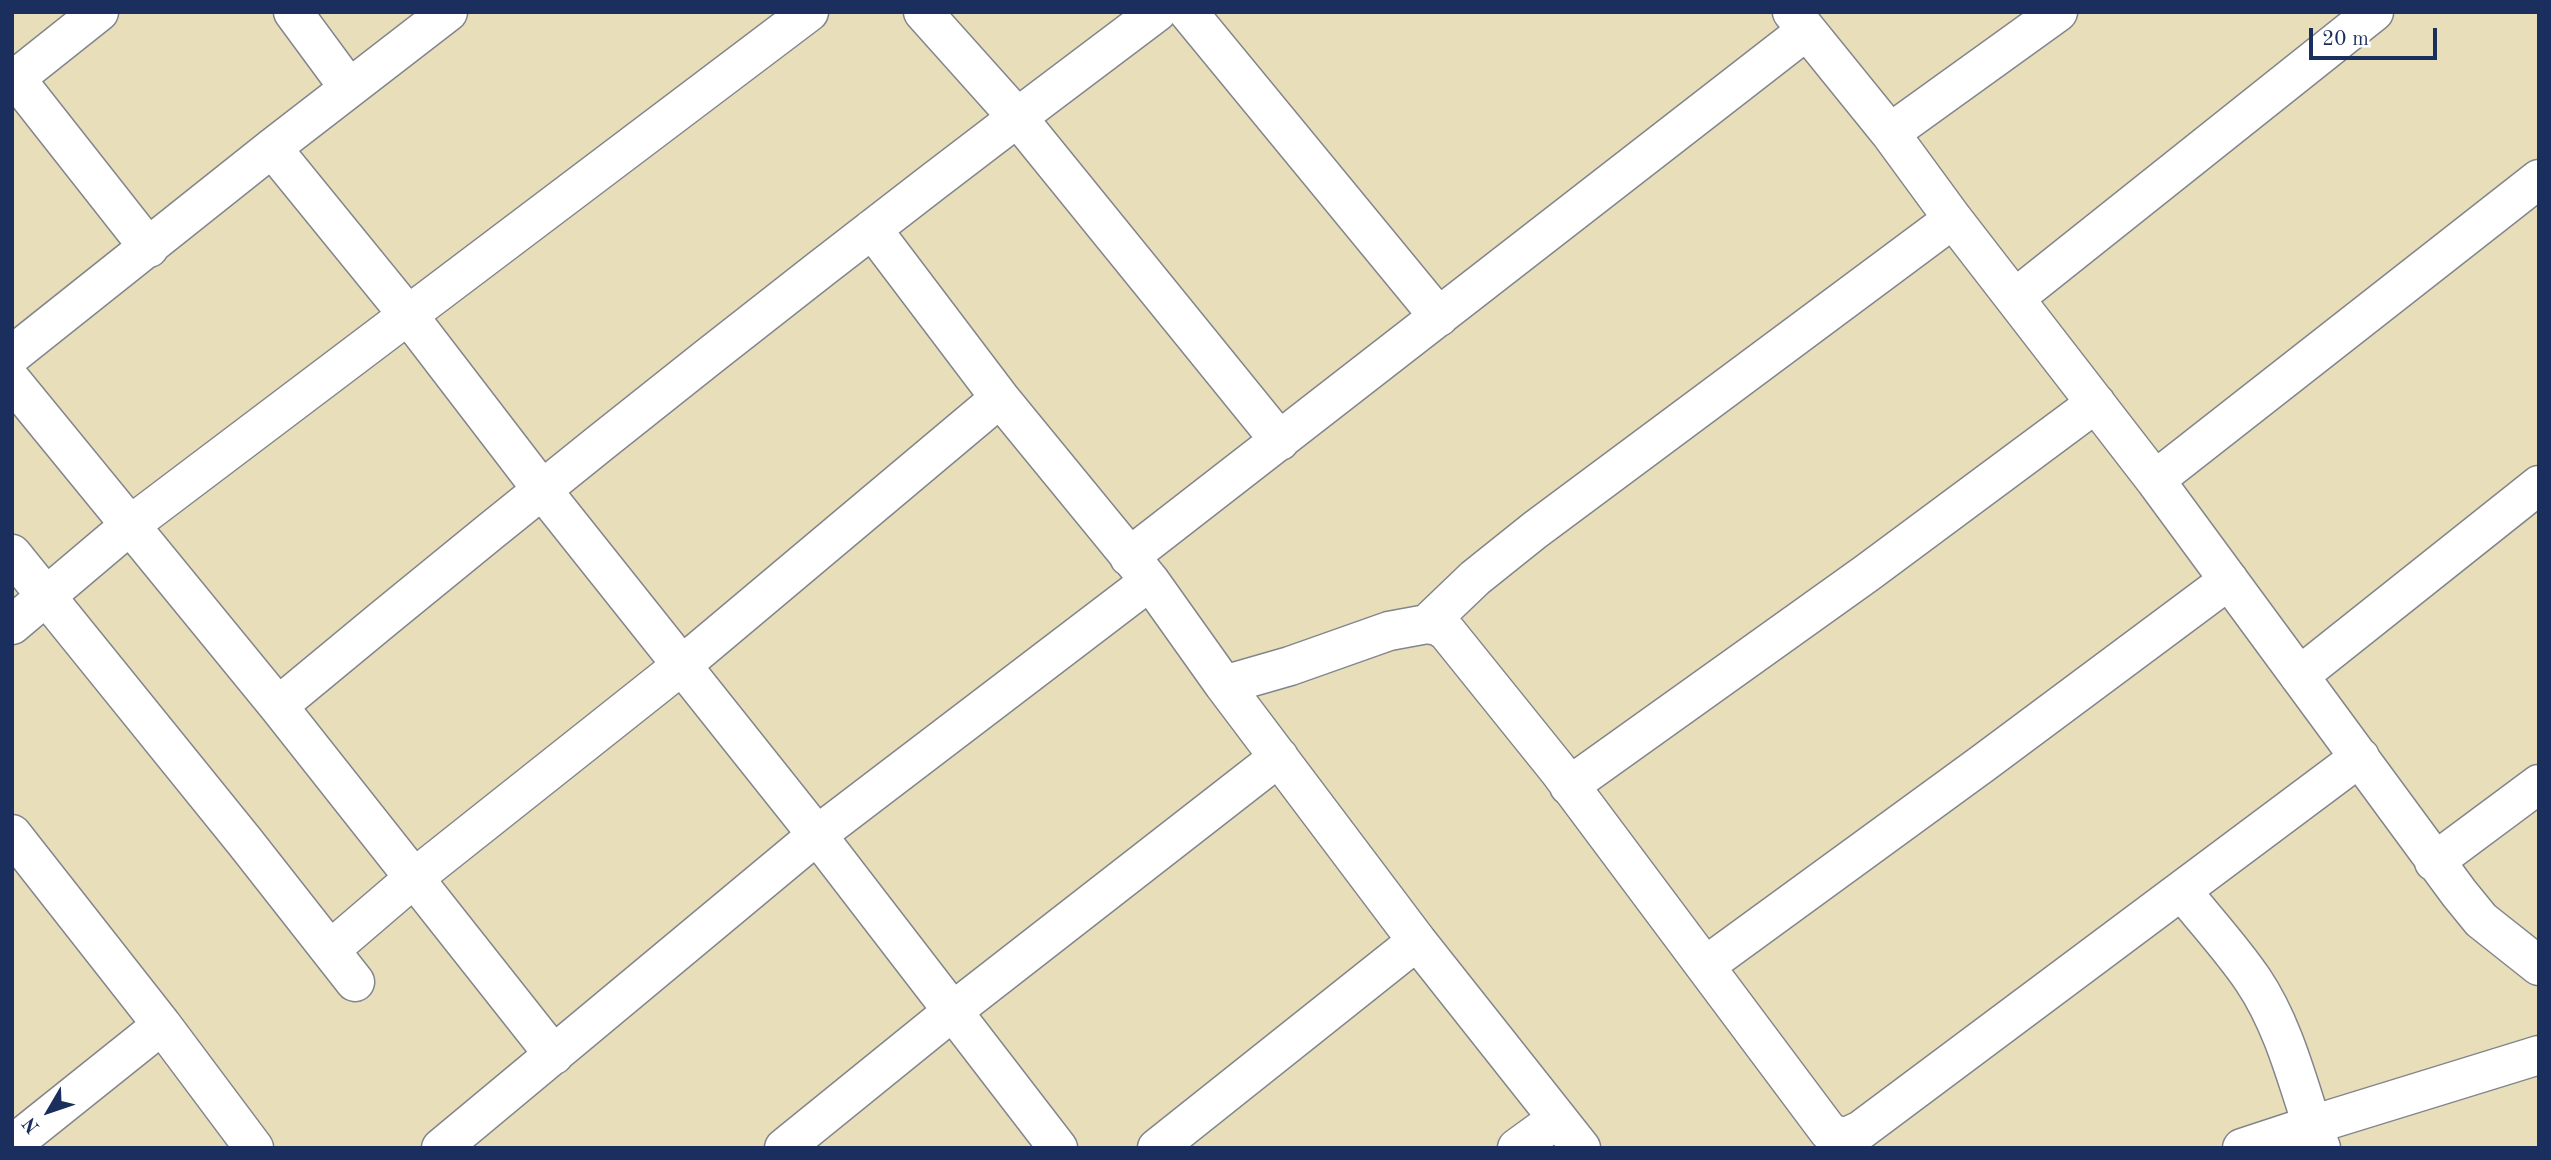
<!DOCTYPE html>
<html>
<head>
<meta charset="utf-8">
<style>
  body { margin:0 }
  #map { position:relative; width:2551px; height:1160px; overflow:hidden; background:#e9deba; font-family:"Old Standard TT",serif }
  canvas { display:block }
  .frame { position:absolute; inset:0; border:14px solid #1b2f5e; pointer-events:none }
  .north { position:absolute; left:14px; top:1076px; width:70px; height:70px; -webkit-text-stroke:5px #fff; paint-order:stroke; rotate:231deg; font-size:19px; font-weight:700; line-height:28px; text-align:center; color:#1b2f5e }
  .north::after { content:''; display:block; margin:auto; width:24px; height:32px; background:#1b2f5e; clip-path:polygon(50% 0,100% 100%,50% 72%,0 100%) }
  .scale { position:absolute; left:2309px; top:28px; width:128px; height:32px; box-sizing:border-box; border:4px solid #1b2f5e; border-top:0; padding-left:9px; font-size:21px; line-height:24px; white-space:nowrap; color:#1b2f5e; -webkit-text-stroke:5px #fff; paint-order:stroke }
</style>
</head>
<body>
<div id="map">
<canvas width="2551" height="1160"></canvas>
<div class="frame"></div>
<div class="north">N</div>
<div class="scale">20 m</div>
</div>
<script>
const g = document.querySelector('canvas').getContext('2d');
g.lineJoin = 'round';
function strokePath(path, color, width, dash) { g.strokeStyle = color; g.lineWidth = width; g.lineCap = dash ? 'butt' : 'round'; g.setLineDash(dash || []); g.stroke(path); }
const minor = new Path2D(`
  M293,12L349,88
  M923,12L1017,117L1280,441
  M1188,12L1439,317
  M1792,12L1890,133L1953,219L2155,480L2459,893L2481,920L2539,966
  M12,74L149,248
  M16,78L99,12
  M1890,133L2058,12
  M272,148L408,315L543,491L817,835L1058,1148
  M872,229L1000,398L1150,581L1224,685L1417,941L1581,1148
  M2015,298L2374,12
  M12,355L272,148L448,12
  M12,381L278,706L554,1055
  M2155,480L2539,179
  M12,554L245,842L355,982
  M1129,557L1806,31
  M1427,624L1475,578L1535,530L1953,219
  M12,625L129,526L809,12
  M2299,676L2539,485
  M1224,685L1290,666L1389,631L1427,624L1438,626L1447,632L1559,771L1829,1132L1844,1138L1861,1130L2360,757
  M278,706C565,467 858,236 1157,12
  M1569,786L1867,573L2096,403
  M12,834L162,1025L254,1148
  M2434,862L2539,784
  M2182,891C2205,920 2232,949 2253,980C2282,1023 2296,1076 2312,1125L2539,1055
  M330,950L414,878L681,666L1000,398
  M1705,966L1982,764L2229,580
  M12,1145L162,1025
  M441,1148L817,835L1150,581
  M784,1148L953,1011L1279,757
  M1157,1148L1417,941
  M1517,1148L1557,1119
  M2242,1148L2312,1125L2321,1148`);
strokePath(minor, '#82868c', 41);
strokePath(minor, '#fff', 38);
</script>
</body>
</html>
